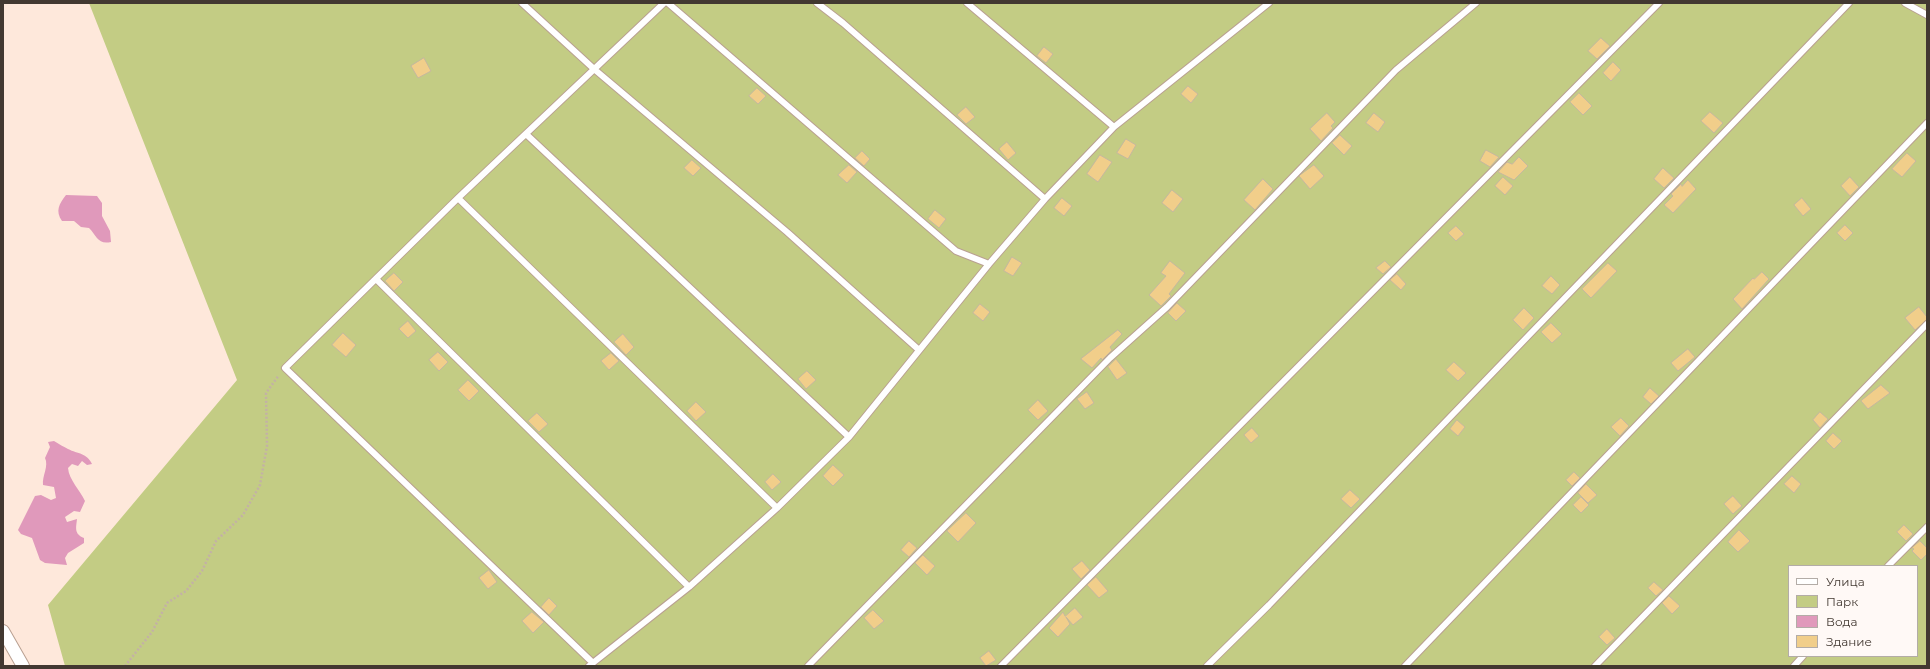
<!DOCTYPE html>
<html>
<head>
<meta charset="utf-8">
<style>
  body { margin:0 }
  #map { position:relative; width:1930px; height:669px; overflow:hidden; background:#fee8db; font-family:Montserrat,sans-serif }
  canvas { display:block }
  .frame { position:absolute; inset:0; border:4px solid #423831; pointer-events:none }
  .legend { position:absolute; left:1788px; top:565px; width:130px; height:92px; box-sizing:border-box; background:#fff9f6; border:1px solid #b3aca7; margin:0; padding:5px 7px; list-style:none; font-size:12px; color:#423831 }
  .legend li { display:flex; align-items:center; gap:8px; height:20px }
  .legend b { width:20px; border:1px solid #b3aca7 }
</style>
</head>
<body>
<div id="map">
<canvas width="1930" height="669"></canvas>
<div class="frame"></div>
<ul class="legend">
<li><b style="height:5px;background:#fff"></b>Улица</li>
<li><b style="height:11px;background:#c3cc84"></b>Парк</li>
<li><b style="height:11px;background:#e099bb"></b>Вода</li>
<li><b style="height:11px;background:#f1ce8a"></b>Здание</li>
</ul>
</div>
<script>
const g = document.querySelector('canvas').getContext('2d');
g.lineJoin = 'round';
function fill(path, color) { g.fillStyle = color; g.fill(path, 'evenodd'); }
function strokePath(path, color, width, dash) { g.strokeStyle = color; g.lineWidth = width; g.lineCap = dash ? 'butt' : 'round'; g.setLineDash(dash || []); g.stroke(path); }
fill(new Path2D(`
  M89,3H1927V666H65L48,605L237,380ZM1789,566H1917V656H1789Z`), '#c3cc84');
fill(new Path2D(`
  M66,195L97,196L102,203V216L110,231L111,242C98,245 97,236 89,228L81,227L74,221H62C55,211 59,204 66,195Z
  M54,441C59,444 64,447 68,449C78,454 87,453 92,464L87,465L82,461L78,466L72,464L68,468C69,480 80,490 85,501L80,512L74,511L65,517L67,522L77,519C76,528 74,534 84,538V543L68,553L65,558L67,565L45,563L40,560L32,538L21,534L18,530L35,496L41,495L51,500L56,498L54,487L43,485C42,476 49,466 45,458L50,447L48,442Z`), '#e099bb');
const building = new Path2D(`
  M1601,38L1610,46L1597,59L1588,51Z
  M1044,47L1053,54L1046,63L1037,56Z
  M424,58L431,71L418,78L411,66Z
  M1613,62L1621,70L1611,81L1603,73Z
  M1188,86L1198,94L1191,103L1181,94Z
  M757,88L766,96L758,104L749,96Z
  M1579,93L1592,106L1583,115L1570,102Z
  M966,107L975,117L966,124L957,115Z
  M1710,112L1723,123L1714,133L1701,121Z
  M1327,113L1335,122L1331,126L1333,128L1321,141L1310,129Z
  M1374,113L1385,122L1378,132L1366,123Z
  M1340,135L1352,146L1344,155L1332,143Z
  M1126,139L1136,145L1128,159L1117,153Z
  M1007,142L1016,153L1008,160L999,149Z
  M1486,150L1499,157L1490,167L1480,161Z
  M862,151L870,159L864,166L855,158Z
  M1907,153L1916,161L1902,177L1892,169Z
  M1100,155L1112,162L1098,182L1087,174Z
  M1519,157L1528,166L1514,180L1498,172L1507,162L1512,164Z
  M692,160L701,168L693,176L684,168Z
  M849,165L857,172L847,183L838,175Z
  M1314,165L1324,176L1310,189L1299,176Z
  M1663,168L1674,178L1664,188L1654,179Z
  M1503,177L1513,186L1505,195L1495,186Z
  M1850,177L1859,187L1850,196L1841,186Z
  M1263,179L1273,189L1255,210L1244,200Z
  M1688,180L1696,189L1673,213L1664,205L1673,196L1671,194L1681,184L1682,186Z
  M1172,190L1183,199L1173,212L1162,203Z
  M1062,198L1072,206L1064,216L1054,208Z
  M1802,198L1811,209L1803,216L1794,205Z
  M935,210L946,219L939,228L928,219Z
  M1845,225L1853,233L1845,241L1837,233Z
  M1456,226L1464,234L1456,241L1448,233Z
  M1012,257L1022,263L1013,276L1004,271Z
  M1170,261L1185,273L1169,294L1171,296L1161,306L1149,295L1166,276L1161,273Z
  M1385,261L1391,267L1383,274L1376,268Z
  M1608,263L1617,271L1591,298L1582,289Z
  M1762,272L1769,279L1742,309L1733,299L1753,278L1754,279Z
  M394,273L403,282L394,291L385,281Z
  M1397,274L1406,284L1401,290L1390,280Z
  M1551,276L1560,285L1552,294L1542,286Z
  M1177,303L1186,311L1176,321L1168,313Z
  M980,304L990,312L983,321L973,313Z
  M1919,307L1927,317V320L1915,330L1905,318Z
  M1524,308L1534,318L1523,330L1513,320Z
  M408,321L416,331L408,338L399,329Z
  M1551,323L1562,334L1552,343L1541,332Z
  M1118,330L1122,334L1110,347L1112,350L1102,360L1101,358L1092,368L1081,359Z
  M343,333L356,345L346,357L332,345Z
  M623,334L634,347L626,355L614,342Z
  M1688,349L1695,357L1678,371L1671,363Z
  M438,352L448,362L439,371L429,360Z
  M611,353L619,361L609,370L601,361Z
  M1116,359L1127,373L1117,380L1108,367Z
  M1454,362L1466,373L1458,381L1446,370Z
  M807,371L816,380L806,389L798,379Z
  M468,380L479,391L469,401L458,390Z
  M1881,385L1890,393L1868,409L1861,401Z
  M1650,388L1659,396L1651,404L1643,397Z
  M1087,392L1094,403L1085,409L1077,399Z
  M1038,400L1048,411L1038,420L1028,410Z
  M696,402L706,412L696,421L687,411Z
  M1820,412L1828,419L1820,428L1813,420Z
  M537,413L548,424L539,432L528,421Z
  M1621,418L1629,426L1620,436L1611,427Z
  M1457,420L1465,427L1458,436L1450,429Z
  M1252,428L1259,436L1251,443L1244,435Z
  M1833,433L1842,441L1834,449L1826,441Z
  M833,465L844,475L833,486L823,476Z
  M1574,472L1580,478L1572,486L1566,480Z
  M773,474L781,482L772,490L765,482Z
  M1792,476L1801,484L1794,493L1784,484Z
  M1586,484L1597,495L1588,503L1578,493Z
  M1350,490L1360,499L1351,508L1341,499Z
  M1733,496L1742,506L1733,514L1724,504Z
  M1581,497L1589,505L1581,513L1573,505Z
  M966,513L976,523L958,542L947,531Z
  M1904,525L1913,534L1906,541L1897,532Z
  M1739,530L1750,541L1738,552L1728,542Z
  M909,541L917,548L909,557L901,550Z
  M1920,541L1927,548V554L1921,560L1912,551L1914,549L1912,548Z
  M923,555L935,566L927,575L915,563Z
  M1082,561L1090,570L1081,579L1072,569Z
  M489,570L497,582L488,589L479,578Z
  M1096,577L1108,591L1099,598L1087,585Z
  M1654,582L1663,590L1656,596L1648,588Z
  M1669,596L1680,606L1672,614L1662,603Z
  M549,598L557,606L549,615L541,607Z
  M1075,608L1083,617L1073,625L1066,617L1070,624L1058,637L1049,628L1063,612L1065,616Z
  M873,610L884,621L874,629L864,618Z
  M532,612L544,622L533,633L522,621Z
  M1607,629L1615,638L1607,645L1599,637Z
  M989,651L996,660L986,666L980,658Z`);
fill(building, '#f1ce8a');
strokePath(building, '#c5b89f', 1);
const service = new Path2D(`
  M522,3L594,69L787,232L919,350
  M668,3L956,251L989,264L1045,199
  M817,3L843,23L1045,199L1114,127L967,3
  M1905,3L1927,15
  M1114,127L1269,3
  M526,134L849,437
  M458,198L777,508
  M376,279L689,587
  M1888,566L1927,527
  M593,663L285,368L458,198L664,3
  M589,666L689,587L777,508L849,437L989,264
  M808,666L1110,358L1167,307L1396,70L1476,3
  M1001,666L1659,3
  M1207,666L1269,605L1849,3
  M1405,666L1927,123
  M1595,666L1927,324
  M1794,666L1803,656`);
const minor = new Path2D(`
  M3,631L23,666`);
strokePath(service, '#b9a091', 8);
strokePath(minor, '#b9a091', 14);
strokePath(new Path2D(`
  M125,666L152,632L167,603L186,591L202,571L216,541L243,515L260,485L267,446L266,393L279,375`), '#c3b1a6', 2.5, [2, 2]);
strokePath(service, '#fff', 6);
strokePath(minor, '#fff', 12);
</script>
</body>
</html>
